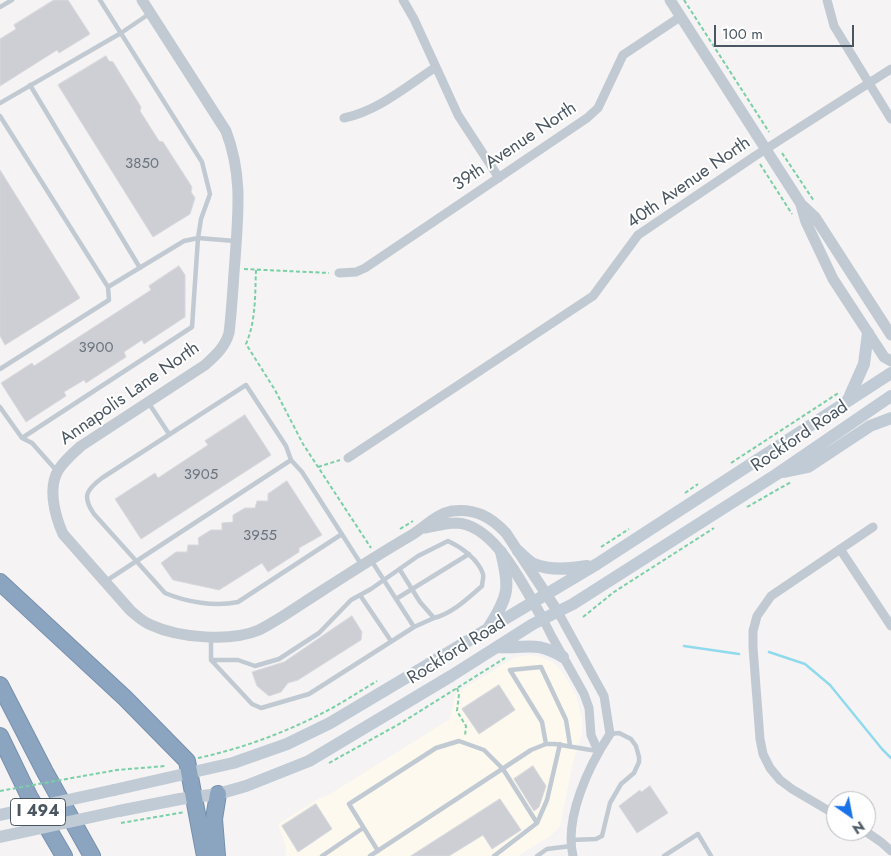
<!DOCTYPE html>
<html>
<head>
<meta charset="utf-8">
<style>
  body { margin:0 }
  #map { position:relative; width:891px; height:856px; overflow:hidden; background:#f5f3f3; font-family:Jost,sans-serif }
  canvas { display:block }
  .north { position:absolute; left:826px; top:791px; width:50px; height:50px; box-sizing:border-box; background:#fff; border:1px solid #b7bbc0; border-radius:50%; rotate:147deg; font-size:14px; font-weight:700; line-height:20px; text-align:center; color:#4a5661 }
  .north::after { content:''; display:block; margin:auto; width:18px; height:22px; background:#1a73e8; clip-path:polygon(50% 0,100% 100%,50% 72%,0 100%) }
  .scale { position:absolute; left:714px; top:25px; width:140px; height:22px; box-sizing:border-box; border:2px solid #4a5661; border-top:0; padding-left:6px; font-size:15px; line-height:18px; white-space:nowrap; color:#4a5661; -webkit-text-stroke:4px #fff; paint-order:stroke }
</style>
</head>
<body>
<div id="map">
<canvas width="891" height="856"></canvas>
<div class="north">N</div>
<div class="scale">100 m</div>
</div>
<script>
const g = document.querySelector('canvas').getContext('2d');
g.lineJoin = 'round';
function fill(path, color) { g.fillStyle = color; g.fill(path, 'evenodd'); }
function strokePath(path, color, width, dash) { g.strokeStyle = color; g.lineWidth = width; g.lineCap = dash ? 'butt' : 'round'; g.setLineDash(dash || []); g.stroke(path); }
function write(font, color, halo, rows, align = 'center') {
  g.font = font + ' Jost,sans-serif'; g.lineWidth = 4; g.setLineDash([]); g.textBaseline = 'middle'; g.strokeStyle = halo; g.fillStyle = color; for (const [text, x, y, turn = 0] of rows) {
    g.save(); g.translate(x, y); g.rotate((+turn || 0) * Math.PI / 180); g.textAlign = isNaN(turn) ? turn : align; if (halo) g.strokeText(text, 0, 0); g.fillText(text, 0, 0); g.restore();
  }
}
fill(new Path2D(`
  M530,655L541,657L553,662L563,673L576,695L582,719V733L573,762L560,826L550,836L518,856H285L286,847L278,824L320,798L327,796L450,719L456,693L515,657Z`), '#fdf9ef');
strokePath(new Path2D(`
  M684,646L739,654
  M769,652L805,664L830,685L882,749L891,758`), '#90daee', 2.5);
const building = new Path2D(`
  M54,0H68L90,34L59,53L57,50L0,86V39L16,29L14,25Z
  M106,56L109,61L113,62L141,107L140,111L159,141L163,142L192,187L191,192L195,198L190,214L153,237L58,85Z
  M0,170L80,298L5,345L0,336Z
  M179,266L185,275V317L144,344L142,340L124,352L126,357L86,383L84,380L64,392L66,396L26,422L1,383L32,363L34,366L151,290L149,286Z
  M245,415L271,455L141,539L115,499L155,473L158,478L208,445L205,441Z
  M287,481L322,535L299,548V552L268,572L262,563L219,590L173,580L161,563L176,552H187L188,545H199L198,538L211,530H222V523L233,522V515L245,508H255L257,501H268V494Z
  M352,616L362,632L361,640L298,680L288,683L281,692L269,696L257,686L252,672L284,662Z
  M499,685L515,710L479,734L462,709Z
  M533,766L546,786L539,807L534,811L514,779Z
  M650,786L668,813L637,833L619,806L640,790L641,792Z
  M500,799L521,830L492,849L483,835L449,856H411Z
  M316,804L332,829L298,852L282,826Z`);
fill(building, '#cdcfd5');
strokePath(building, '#d7d9de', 1);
const motorway = new Path2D(`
  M0,582L125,698L187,761L205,856
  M0,685L45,772L92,856
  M0,736L29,796L64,856
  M217,856L214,819L218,794`);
strokePath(motorway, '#7690ad', 18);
strokePath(new Path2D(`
  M684,0L769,132
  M782,153L814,201
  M760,164L792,214
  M244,269L329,273
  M256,270C255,294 256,321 246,344L275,390L303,444L371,548
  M731,463L840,392
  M318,467L340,460
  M685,493L698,484
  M747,507L791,482
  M400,529L413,521
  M601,547L629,529
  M583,617L614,592L714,528
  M457,688L459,694L457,711L466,726L465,736
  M198,758C245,748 292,730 334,707C348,699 362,690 377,681
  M329,763L401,723L505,658
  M83,776L117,770L165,766
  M121,823L185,812`), '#7ad0a6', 2, [4, 2.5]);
strokePath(new Path2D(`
  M0,7L12,0
  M30,85L140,268
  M0,103L121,33L149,14
  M0,116L108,287
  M0,369L109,300L108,287L184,241L198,238L235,241
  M148,402L169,434
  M0,407L22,438L192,327L198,238L201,219L210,194L202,162L100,0
  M22,438L32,443L56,470
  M342,534L238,602C215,607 186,602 165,593L94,514C82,497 86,490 102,478L246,385L286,446L291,460L302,472L361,564
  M106,581L291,460
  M360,595L391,641
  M396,599L469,554
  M414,627L434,618
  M211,638V660L252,704L261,708L309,694L414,627L371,560
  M211,660H238L255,666L279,659L319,633L351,600L371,589L418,556L448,541C461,547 478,559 483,574C484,577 482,583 482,586C468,598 452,614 434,618L420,602L400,570
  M546,744L542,722L510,670L541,667L566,720L570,745
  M537,823L547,800L560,744
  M571,840L596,839L602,836L610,803L621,784L634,773L639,762V757L636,746L631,739L619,733L610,734
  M378,851L349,804L436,748L459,741L484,750L503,769L537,823L494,856
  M322,856L363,828
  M370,856L531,750L546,744H555L597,751
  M537,856L547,849L571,846
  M664,856L698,834L711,856`), '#c1cad2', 4.5);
strokePath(new Path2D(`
  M403,0L414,19L458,115L499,178
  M827,0L834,26L891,119
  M344,118C378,111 407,86 436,67
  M339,273L356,272L365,268L587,118L598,108L623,55L680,17
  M348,458L593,296L638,235L755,156L891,69
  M840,549L891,626
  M558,612L604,696L610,734C589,765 564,818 573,856
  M543,619L551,635L584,694L589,708L591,735L598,751
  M836,815L792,789L780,780L770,768L763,754L760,739L756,687L753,647V631L757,616L771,596L873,527
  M865,831L881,842L891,851`), '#c1cad2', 9);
strokePath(new Path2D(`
  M142,0L226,131C243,176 238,213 235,260C233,284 232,309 229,333C225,347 216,355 205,365L81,446C73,453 65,460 59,469C47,487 55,516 63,534L130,610C137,616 143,622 151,625C179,638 231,642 259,630C279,620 298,606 317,594C348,574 379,554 410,536C425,527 436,514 452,511C475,508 491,517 506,533L558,612
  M670,0L801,204L815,217L891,335
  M801,205L806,222L833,279L884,357L891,361
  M426,528C435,526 446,523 456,523C496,524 525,590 543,619`), '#c1cad2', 11);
strokePath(new Path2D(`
  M848,400L864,364L868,333
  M784,472L808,467L870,426L891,418
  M518,551C523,555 528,561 534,564C551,571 570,569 587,566
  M489,627C509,596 510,587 501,552
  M498,647C528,649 534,640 563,657
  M114,790L233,763L287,744L330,723L597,564L891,373
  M119,811L180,799L218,794L246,786L309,761L451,676L533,624L573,604L777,474L891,396`), '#c1cbd6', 12);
strokePath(motorway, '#8ba5c1', 16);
strokePath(new Path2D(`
  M0,791L83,776`), '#7ad0a6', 2, [4, 2.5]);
strokePath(new Path2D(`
  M0,815L114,790
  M0,837L119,811`), '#c1cbd6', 12);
write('15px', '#6b747e', null, [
  ["3850",142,164],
  ["3900",96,348],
  ["3905",201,475],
  ["3955",260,536]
]);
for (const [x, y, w] of [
  [38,812,55]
]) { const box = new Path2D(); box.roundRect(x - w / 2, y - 13.5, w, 27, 4); g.fillStyle = '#fff'; g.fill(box); strokePath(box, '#4a5661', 1); }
write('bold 16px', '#4a5661', null, [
  ["I 494",38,812]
]);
write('18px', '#4a5661', '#fff', [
  ["39th Avenue North",515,147,-34],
  ["40th Avenue North",689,183,-35],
  ["Annapolis Lane North",130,394,-35],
  ["Rockford Road",800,437,-34],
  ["Rockford Road",457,651,-32]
]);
</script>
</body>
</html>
